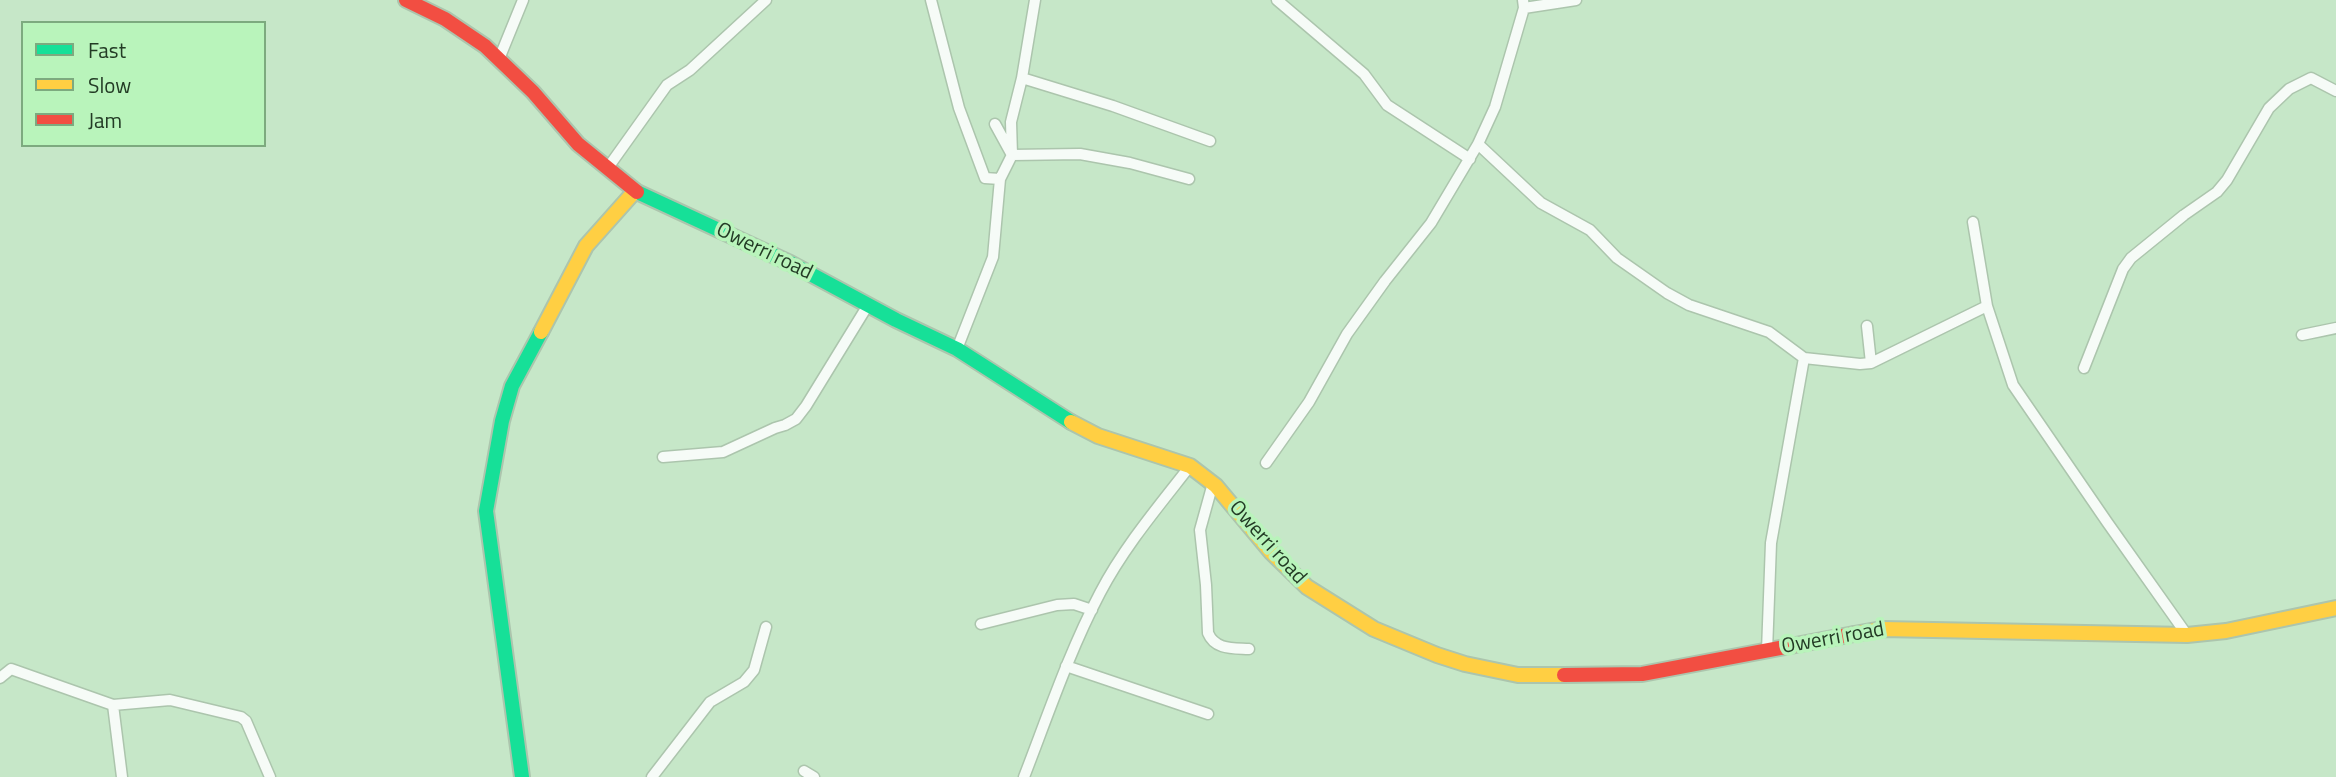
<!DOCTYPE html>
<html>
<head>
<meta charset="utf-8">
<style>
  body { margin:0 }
  #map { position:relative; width:2336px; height:777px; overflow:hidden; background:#c6e7c8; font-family:"Titillium Web",sans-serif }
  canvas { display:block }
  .legend { position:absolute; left:21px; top:21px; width:245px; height:126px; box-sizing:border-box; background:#b9f4bb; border:2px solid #7daa7f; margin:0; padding:9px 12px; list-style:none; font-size:21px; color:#233b25 }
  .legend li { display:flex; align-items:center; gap:14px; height:35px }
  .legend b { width:35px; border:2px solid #7daa7f }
</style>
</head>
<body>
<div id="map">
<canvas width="2336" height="777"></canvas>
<ul class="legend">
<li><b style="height:9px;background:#16e098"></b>Fast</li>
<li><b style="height:9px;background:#ffcf43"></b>Slow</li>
<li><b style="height:9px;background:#f24e42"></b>Jam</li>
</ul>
</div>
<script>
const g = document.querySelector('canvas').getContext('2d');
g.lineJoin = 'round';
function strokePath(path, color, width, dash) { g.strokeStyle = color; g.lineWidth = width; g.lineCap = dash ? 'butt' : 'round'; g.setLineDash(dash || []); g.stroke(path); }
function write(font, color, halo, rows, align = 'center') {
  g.font = font + ' "Titillium Web",sans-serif'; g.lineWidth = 7; g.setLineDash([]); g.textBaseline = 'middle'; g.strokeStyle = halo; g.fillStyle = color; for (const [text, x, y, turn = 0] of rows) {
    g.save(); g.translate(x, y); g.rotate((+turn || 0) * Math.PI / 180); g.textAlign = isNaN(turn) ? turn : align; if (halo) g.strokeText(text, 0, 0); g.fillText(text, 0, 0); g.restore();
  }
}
const street = new Path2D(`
  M931,0L959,108L985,178L1000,179
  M1277,0L1364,74L1387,105L1470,159
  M1524,8L1576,0
  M499,59L523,0
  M1022,78L1113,106L1210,141
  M995,124L1012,155L1080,154L1130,163L1189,179
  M1478,144L1541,203L1590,230L1617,258L1667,293L1689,305L1769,332L1804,358L1860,364L1871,363L1987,306
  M607,169L667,85L690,70L766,0
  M1973,222L1987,306L2013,385L2107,522L2187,635
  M1867,326L1871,363
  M2302,335L2336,328
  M957,349L993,257L1000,179L1012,155L1011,122L1022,78L1035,0
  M2084,368L2123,269L2131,258L2184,215L2217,192L2227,180L2269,108L2289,89L2311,78L2336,91
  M663,457L723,452L775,428L785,425L796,419L806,406L868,305
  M1266,463L1309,402L1347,334L1385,281L1431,223L1478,144L1495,107L1524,8L1523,0
  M1213,483L1200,530L1206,585L1208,633C1215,650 1233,648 1249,649
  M981,624L1057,605L1074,604L1092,610
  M1767,651L1771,543L1804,358
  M1066,666L1208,714
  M0,678L11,669L113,705L170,700L241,717L246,721L270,777
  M113,705L122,777
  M804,771L814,777
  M652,777L710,702L744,682L754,670L766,627
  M1024,777C1048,715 1069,652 1100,593C1124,547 1158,507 1190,466`);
const fast = new Path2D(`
  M637,192L790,263L896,320L957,349L1071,422
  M522,777L486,511L502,421L512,386L541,332`);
const slow = new Path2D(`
  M541,332L586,246L635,191
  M1071,422L1098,436L1190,466L1216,486L1271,552L1307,587L1374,629L1437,655L1465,664L1518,675H1564
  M1854,634L1882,629L2187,635L2226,631L2336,608`);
const jam = new Path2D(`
  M406,0L445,19L485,46L533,92L578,144L637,192
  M1564,675L1642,674L1854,634`);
strokePath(street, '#acc5ad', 13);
strokePath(fast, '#acc5ad', 18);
strokePath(slow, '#acc5ad', 18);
strokePath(jam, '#acc5ad', 18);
strokePath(street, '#f6fbf7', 10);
strokePath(fast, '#16e098', 14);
strokePath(slow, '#ffcf43', 14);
strokePath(jam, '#f24e42', 14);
write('21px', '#233b25', '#b9f4bb', [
  ["Owerri road",764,252,26],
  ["Owerri road",1267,543,48],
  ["Owerri road",1833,639,-10]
]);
</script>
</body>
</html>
